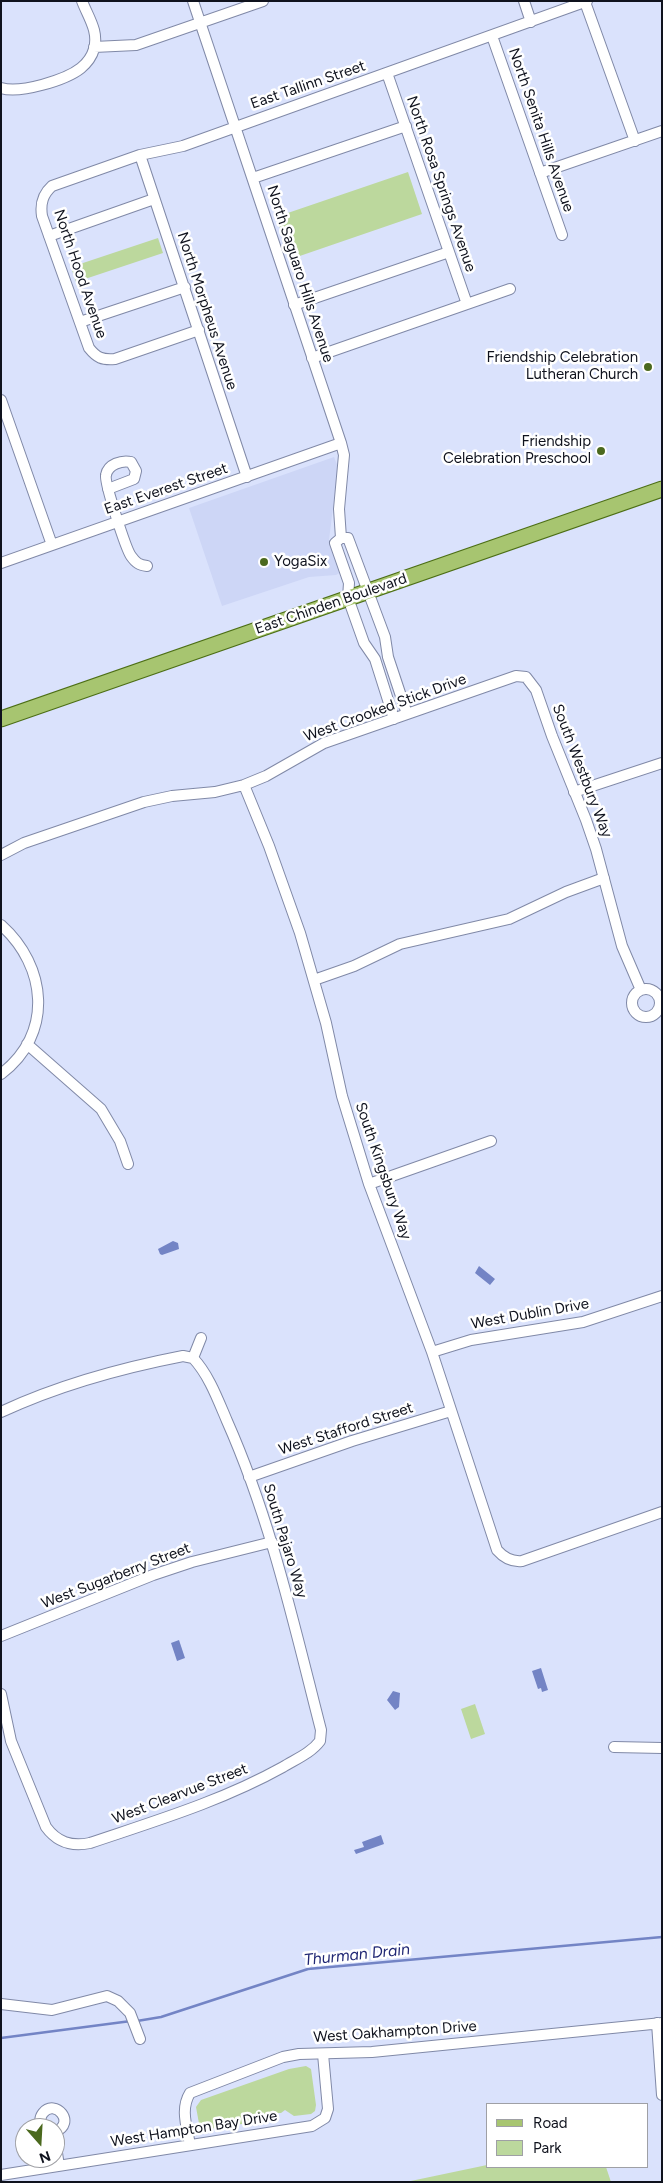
<!DOCTYPE html>
<html>
<head>
<meta charset="utf-8">
<style>
  body { margin:0 }
  #map { position:relative; width:663px; height:2183px; overflow:hidden; background:#dae2fc; font-family:Figtree,sans-serif }
  canvas { display:block }
  .frame { position:absolute; inset:0; border:2px solid #0f121d; pointer-events:none }
  .legend { position:absolute; left:486px; top:2103px; width:162px; height:65px; box-sizing:border-box; background:#fff; border:1px solid #9fa0a5; margin:0; padding:6px 9px; list-style:none; font-size:15px; color:#0f121d }
  .legend li { display:flex; align-items:center; gap:10px; height:25px }
  .legend b { width:25px; border:1px solid #9fa0a5 }
  .north { position:absolute; left:15px; top:2118px; width:50px; height:50px; box-sizing:border-box; background:#fff; border:1px solid #9fa0a5; border-radius:50%; rotate:161deg; font-size:14px; font-weight:700; line-height:20px; text-align:center; color:#0f121d }
  .north::after { content:''; display:block; margin:auto; width:18px; height:22px; background:#4b691e; clip-path:polygon(50% 0,100% 100%,50% 72%,0 100%) }
</style>
</head>
<body>
<div id="map">
<canvas width="663" height="2183"></canvas>
<div class="frame"></div>
<ul class="legend">
<li><b style="height:6px;background:#a7c570"></b>Road</li>
<li><b style="height:14px;background:#bcd89d"></b>Park</li>
</ul>
<div class="north">N</div>
</div>
<script>
const g = document.querySelector('canvas').getContext('2d');
g.lineJoin = 'round';
function fill(path, color) { g.fillStyle = color; g.fill(path, 'evenodd'); }
function strokePath(path, color, width, dash) { g.strokeStyle = color; g.lineWidth = width; g.lineCap = dash ? 'butt' : 'round'; g.setLineDash(dash || []); g.stroke(path); }
function write(font, color, halo, rows, align = 'center') {
  g.font = font + ' Figtree,sans-serif'; g.lineWidth = 5; g.setLineDash([]); g.textBaseline = 'middle'; g.strokeStyle = halo; g.fillStyle = color; for (const [text, x, y, turn = 0] of rows) {
    g.save(); g.translate(x, y); g.rotate((+turn || 0) * Math.PI / 180); g.textAlign = isNaN(turn) ? turn : align; if (halo) g.strokeText(text, 0, 0); g.fillText(text, 0, 0); g.restore();
  }
}
fill(new Path2D(`
  M334,457L338,467L329,540L341,572L336,575L309,577L222,606L189,508Z`), '#cdd6f6');
fill(new Path2D(`
  M408,172L422,214L291,259L276,217Z
  M158,238L163,253L76,282L71,267Z
  M475,1704L485,1734L471,1739L461,1709Z
  M306,2066L311,2069L316,2105L315,2111L311,2114L294,2116L285,2110L281,2113H270L268,2120L202,2130L200,2129L196,2107L201,2100L289,2069Z
  M487,2165V2167H606L611,2182H406Z`), '#bcd89d');
fill(new Path2D(`
  M173,1241L178,1243L179,1249L162,1255L160,1254L158,1249Z
  M479,1266L495,1279L490,1285L475,1273Z
  M179,1640L185,1658L177,1661L171,1643Z
  M541,1668L548,1690L542,1692L541,1688L538,1689L532,1671Z
  M393,1691L400,1693L399,1707L395,1710L387,1700Z
  M381,1835L384,1844L356,1854L354,1850L364,1847L362,1842Z`), '#7384c5');
strokePath(new Path2D(`
  M137,2021L161,2017L308,1969L662,1937
  M1,2038L131,2021`), '#7384c5', 2.5);
const street = new Path2D(`
  M193,1L341,443L344,455L339,509L341,538
  M524,1L531,22
  M585,2L635,141
  M492,36L562,235
  M94,47L136,45L263,1
  M387,73L467,304
  M1,88C20,94 66,80 81,68C87,63 92,56 94,49C99,31 88,17 82,1
  M140,155L247,477
  M540,173L662,131
  M253,178L406,126
  M49,236L154,199
  M294,305L449,252
  M80,322L185,287
  M199,330L115,359C102,360 97,358 89,348L42,216C40,203 43,194 52,186L140,155L183,146L587,1
  M312,358L510,289
  M1,400L52,545
  M108,489L134,479L136,471L131,462C122,460 108,464 106,475C104,482 126,549 131,556C136,563 139,565 147,566
  M1,563L341,443
  M394,719L375,659L364,643L348,598L349,583L335,543L341,538H348L385,637L388,657L407,714
  M244,785L269,846L300,933L326,1023L342,1096L369,1184L432,1352L497,1550C504,1558 512,1562 522,1561L662,1512
  M574,792L662,763
  M1,855L24,843L144,802L172,796L215,792L244,785L266,776L324,743L516,676L526,677L536,690L552,736L586,820L596,849L622,946L641,990
  M1,925C47,966 54,1034 1,1074
  M314,980L354,966L400,944L509,919L566,892L604,878
  M632 1003a14 14 0 1 1 28 0a14 14 0 1 1-28 0Z
  M27,1044L101,1109L120,1141L128,1164
  M369,1184L491,1141
  M432,1352L471,1340L583,1322L662,1296
  M1,1412C59,1385 121,1368 183,1356L193,1358L201,1338
  M249,1477L352,1441L451,1411
  M1,1636L153,1575L192,1562L272,1542
  M1,1694L11,1741L46,1827C57,1842 71,1847 90,1843C155,1821 222,1801 283,1767C296,1759 311,1753 320,1741L321,1730C294,1625 271,1520 227,1421C218,1400 209,1375 193,1358
  M614,1747L662,1748
  M1,2004L52,2010L107,1996L118,2001L130,2013L140,2039
  M657,2023L662,2095
  M43,2128C40,2123 39,2118 43,2113C55,2098 77,2123 55,2132
  M55,2140L59,2166
  M190,2145C187,2127 180,2109 190,2093L283,2057L299,2054L372,2052L662,2023
  M1,2175L312,2126L325,2118L328,2109L323,2054`);
const primary = new Path2D(`
  M1,719L662,489`);
strokePath(street, '#8089a7', 12);
strokePath(primary, '#4c6e15', 17);
strokePath(street, '#fff', 10);
strokePath(primary, '#a7c570', 15);
for (const [x, y, r, color] of [
  [648,367,5,"#4b691e"],
  [601,451,5,"#4b691e"],
  [264,562,5,"#4b691e"]
]) { const dot = new Path2D(); dot.arc(x, y, r, 0, 2 * Math.PI); g.fillStyle = color; g.fill(dot); strokePath(dot, '#fff', 2); }
write('15px', '#0f121d', '#fff', [
  ["East Tallinn Street",308,85,-19],
  ["North Senita Hills Avenue",541,130,71],
  ["North Rosa Springs Avenue",441,184,71],
  ["North Hood Avenue",80,274,71],
  ["North Saguaro Hills Avenue",300,274,72],
  ["North Morpheus Avenue",207,311,72],
  ["East Everest Street",166,489,-19],
  ["East Chinden Boulevard",331,604,-19],
  ["West Crooked Stick Drive",385,708,-20],
  ["South Westbury Way",582,771,69],
  ["South Kingsbury Way",383,1171,71],
  ["West Dublin Drive",530,1314,-10],
  ["West Stafford Street",346,1429,-18],
  ["South Pajaro Way",285,1541,73],
  ["West Sugarberry Street",116,1576,-21],
  ["West Clearvue Street",180,1794,-21],
  ["West Oakhampton Drive",395,2032,-4],
  ["West Hampton Bay Drive",194,2129,-9]
]);
write('15px', '#0f121d', '#fff', [
  ["Friendship Celebration",638,358],
  ["Lutheran Church",638,375],
  ["Friendship",591,442],
  ["Celebration Preschool",591,459],
  ["YogaSix",274,562,"left"]
], 'right');
write('italic 16px', '#202774', '#fff', [
  ["Thurman Drain",357,1955,-6]
]);
</script>
</body>
</html>
